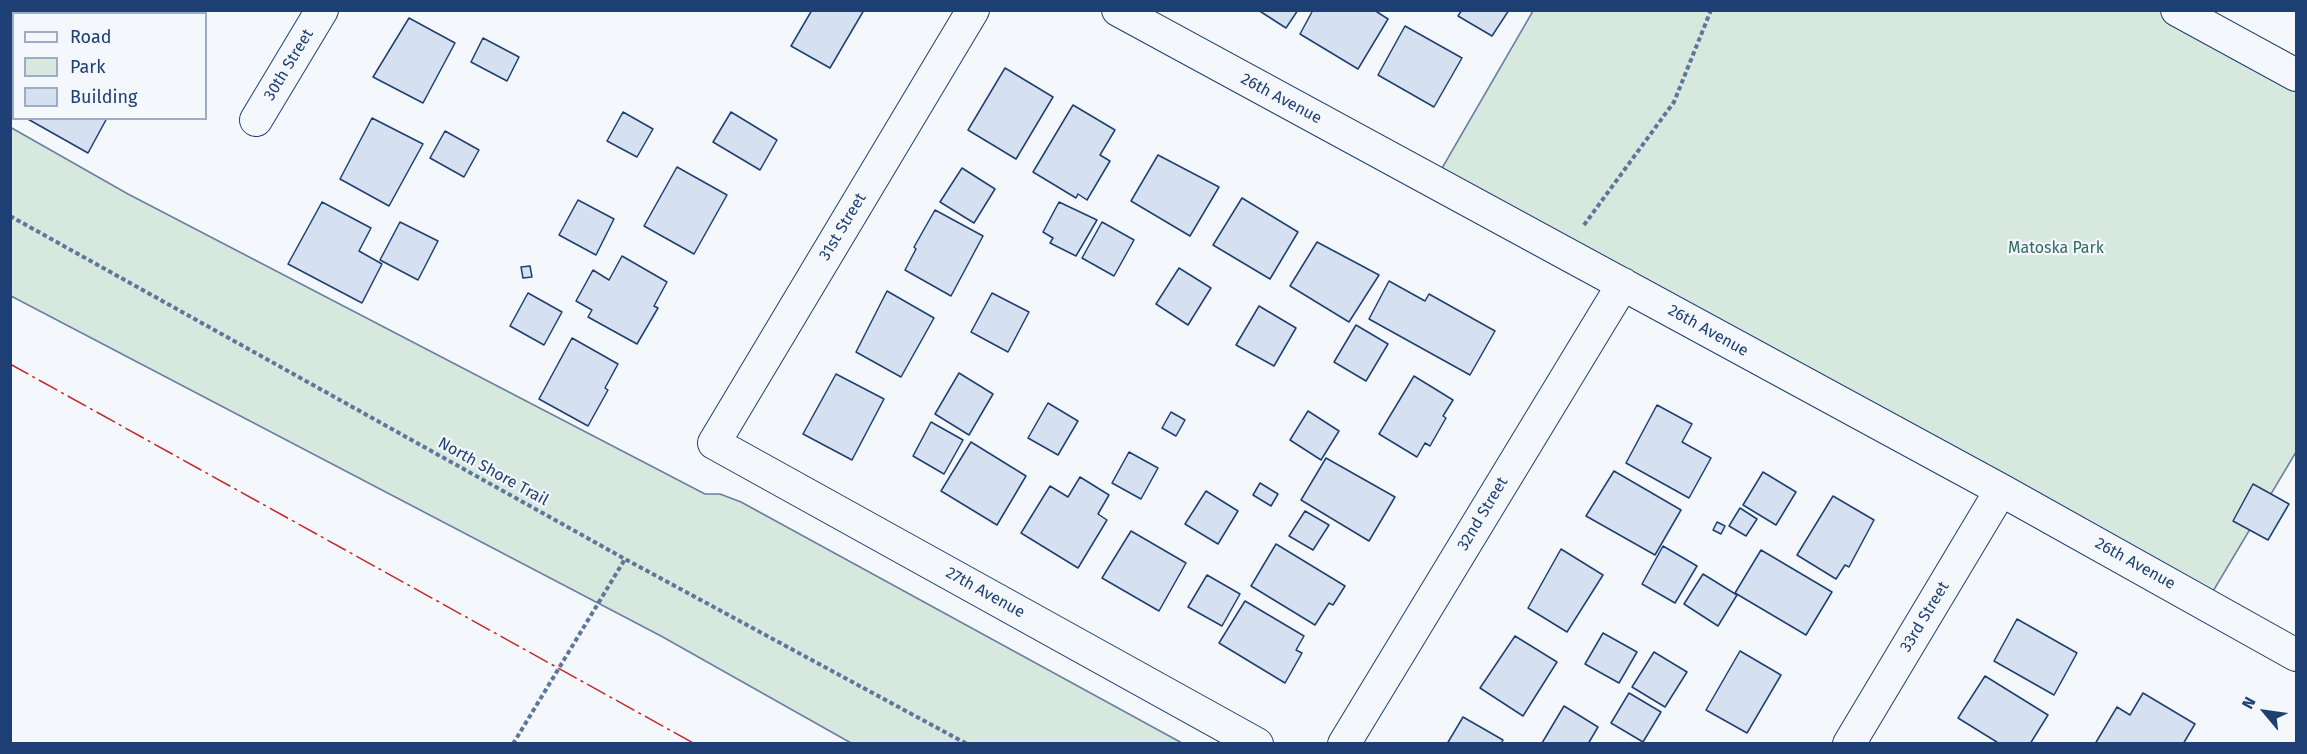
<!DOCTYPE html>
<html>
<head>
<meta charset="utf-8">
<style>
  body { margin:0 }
  #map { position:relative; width:2307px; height:754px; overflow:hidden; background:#f4f7fb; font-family:"Fira Sans",sans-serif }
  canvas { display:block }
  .frame { position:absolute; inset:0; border:12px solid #1d3f73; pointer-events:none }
  .legend { position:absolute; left:12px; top:12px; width:195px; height:108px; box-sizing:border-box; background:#f4f7fb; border:2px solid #9eadc5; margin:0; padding:8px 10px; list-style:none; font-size:18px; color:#1d3f73 }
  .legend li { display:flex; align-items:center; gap:12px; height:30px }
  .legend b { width:30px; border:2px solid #9eadc5 }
  .north { position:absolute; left:2235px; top:682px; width:60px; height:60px; -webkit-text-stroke:4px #f4f7fb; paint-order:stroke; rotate:299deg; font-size:16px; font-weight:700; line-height:24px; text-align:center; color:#1d3f73 }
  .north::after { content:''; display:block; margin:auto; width:21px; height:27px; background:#1d3f73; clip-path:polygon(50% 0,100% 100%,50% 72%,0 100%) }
</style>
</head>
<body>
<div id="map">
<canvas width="2307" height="754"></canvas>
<div class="frame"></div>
<ul class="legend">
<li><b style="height:8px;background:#f4f7fb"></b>Road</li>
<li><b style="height:16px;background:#d7e8df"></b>Park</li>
<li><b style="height:16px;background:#d5e0f0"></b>Building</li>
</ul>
<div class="north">N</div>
</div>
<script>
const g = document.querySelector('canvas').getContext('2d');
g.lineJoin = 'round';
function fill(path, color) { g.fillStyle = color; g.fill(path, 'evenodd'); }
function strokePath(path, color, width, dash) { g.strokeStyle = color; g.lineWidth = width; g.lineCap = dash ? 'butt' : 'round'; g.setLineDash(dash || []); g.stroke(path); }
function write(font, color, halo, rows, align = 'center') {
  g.font = font + ' "Fira Sans",sans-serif'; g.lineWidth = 4.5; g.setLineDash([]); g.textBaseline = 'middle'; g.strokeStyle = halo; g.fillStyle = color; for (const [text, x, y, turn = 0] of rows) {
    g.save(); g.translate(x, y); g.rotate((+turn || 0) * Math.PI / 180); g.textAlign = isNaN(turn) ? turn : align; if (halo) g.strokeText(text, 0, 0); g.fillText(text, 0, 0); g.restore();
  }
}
const green = new Path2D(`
  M1533,11H2177L2296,75V452L2206,603L1434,182Z
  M10,127L128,194L705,494H720L741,502L1182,743H851L661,636L11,296Z`);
fill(green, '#d7e8df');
strokePath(green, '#687fa3', 1.5);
const building = new Path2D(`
  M10,10L22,14H14V45L10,50Z
  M99,10H164L162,14H98Z
  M812,10H864L830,68L791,46Z
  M1258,10H1298L1286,28Z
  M1313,10H1374L1388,19L1358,69L1300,34Z
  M1462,10H1509L1492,36L1458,16Z
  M409,18L455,43L423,103L373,77Z
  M1405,26L1462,58L1434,107L1378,75Z
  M483,38L519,57L507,81L471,62Z
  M1005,68L1053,97L1016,159L968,130Z
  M1073,105L1115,130L1100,155L1110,161L1087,200L1078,194L1076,198L1033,172Z
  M623,112L653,129L637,157L607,141Z
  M731,112L777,140L760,170L713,142Z
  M26,118H107L88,153Z
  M372,118L423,144L389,206L340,179Z
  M445,131L479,150L464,177L430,158Z
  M1158,155L1219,187L1190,236L1131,201Z
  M677,167L727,195L694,254L644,226Z
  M962,168L995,189L974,223L940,202Z
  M1242,198L1298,232L1270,279L1213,245Z
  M578,200L614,219L596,255L559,235Z
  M322,202L371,228L359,251L382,264L362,303L288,264Z
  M1059,202L1097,220L1076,256L1050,243L1053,238L1043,232Z
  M935,210L983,236L951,296L905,270L916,249L914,247Z
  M400,222L438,241L418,280L380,260Z
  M1102,222L1134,240L1114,276L1082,258Z
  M1317,242L1379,275L1349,322L1290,286Z
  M622,256L667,282L654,306L658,308L637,344L588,317L592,310L576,301L593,270L609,280Z
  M530,266L532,277L523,278L521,267Z
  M1179,268L1211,288L1188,325L1156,304Z
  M1389,281L1425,301L1429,294L1495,331L1470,375L1369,319Z
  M887,291L934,318L901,377L856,352Z
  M528,293L562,312L544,345L510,326Z
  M992,293L1029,312L1008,352L971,332Z
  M1259,306L1296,328L1274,366L1236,345Z
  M1356,325L1388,344L1366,381L1334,362Z
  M572,338L618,364L605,388L608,390L588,426L539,399Z
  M959,373L993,394L969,435L935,414Z
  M836,374L884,399L852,460L803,434Z
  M1414,376L1453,400L1443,416L1446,418L1430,446L1425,443L1417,457L1379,434Z
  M1048,403L1078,421L1058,455L1028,438Z
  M1657,405L1692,424L1682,442L1711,458L1689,498L1626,463Z
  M1308,411L1339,431L1321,460L1290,440Z
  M1171,412L1185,420L1176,436L1162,428Z
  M931,422L963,440L944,474L913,456Z
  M971,442L1026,476L997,525L941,491Z
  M1129,452L1158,468L1141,499L1112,483Z
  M1326,458L1395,497L1369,541L1301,500Z
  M1614,471L1681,510L1655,555L1586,516Z
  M1763,472L1796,492L1776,525L1743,505Z
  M1080,477L1109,495L1098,514L1107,520L1078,568L1021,533L1050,486L1068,497Z
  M1260,483L1278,494L1271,506L1253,495Z
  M2253,484L2289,504L2268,540L2233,521Z
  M1206,491L1238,511L1218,544L1185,524Z
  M1833,496L1874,520L1849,567L1845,565L1836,579L1797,555Z
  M1740,508L1757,519L1746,536L1729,526Z
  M1305,511L1329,525L1313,550L1289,536Z
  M1717,522L1725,526L1721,534L1713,530Z
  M1131,531L1186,563L1159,611L1102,578Z
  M1276,544L1345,586L1333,605L1329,603L1315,625L1251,586Z
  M1663,546L1697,566L1675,603L1642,584Z
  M1561,549L1603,575L1567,632L1528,608Z
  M1761,550L1832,592L1806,635L1735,593Z
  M1703,574L1737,595L1718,626L1684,604Z
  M1207,575L1240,594L1222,626L1188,607Z
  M1245,601L1304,636L1296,650L1302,653L1285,683L1219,643Z
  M2017,619L2077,653L2054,695L1994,661Z
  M1603,633L1637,652L1619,683L1585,664Z
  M1515,636L1557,662L1523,716L1480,688Z
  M1740,651L1781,675L1747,733L1706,710Z
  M1654,652L1687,672L1665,707L1632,687Z
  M1985,676L2048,715L2030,744H2000L1958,718Z
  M1629,693L1661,712L1643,742L1611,723Z
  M2143,693L2195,724L2183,744H2095L2117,707L2130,715Z
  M1564,706L1598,727L1588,744L1542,743Z
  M1463,717L1503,740L1501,744H1447Z`);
fill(building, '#d5e0f0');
strokePath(building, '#1d3f73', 1.5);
const minor = new Path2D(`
  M973,10L714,443L1257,744
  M1118,10L2001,490L2296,655
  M2177,10L2296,75
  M256,120L322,10
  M1344,744L1623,284
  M1849,744L2001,490`);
strokePath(minor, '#1d3f73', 34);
strokePath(new Path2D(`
  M10,216L625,559L967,744
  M1584,225L1674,102L1711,10
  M513,744L625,559`), '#5e769c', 4, [4.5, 3]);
strokePath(minor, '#f4f7fb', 32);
strokePath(new Path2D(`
  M10,364L695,744`), '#c62828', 1.5, [21, 4.5, 3, 4.5]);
write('16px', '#1d3f73', '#f4f7fb', [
  ["30th Street",289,65,-59],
  ["26th Avenue",1281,99,28],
  ["31st Street",843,227,-59],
  ["26th Avenue",1708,331,29],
  ["North Shore Trail",493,472,29],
  ["32nd Street",1483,514,-59],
  ["26th Avenue",2135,564,29],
  ["27th Avenue",985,593,29],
  ["33rd Street",1925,617,-59]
]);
write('16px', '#2c6c60', '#f4f7fb', [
  ["Matoska Park",2056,249]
]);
</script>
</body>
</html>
